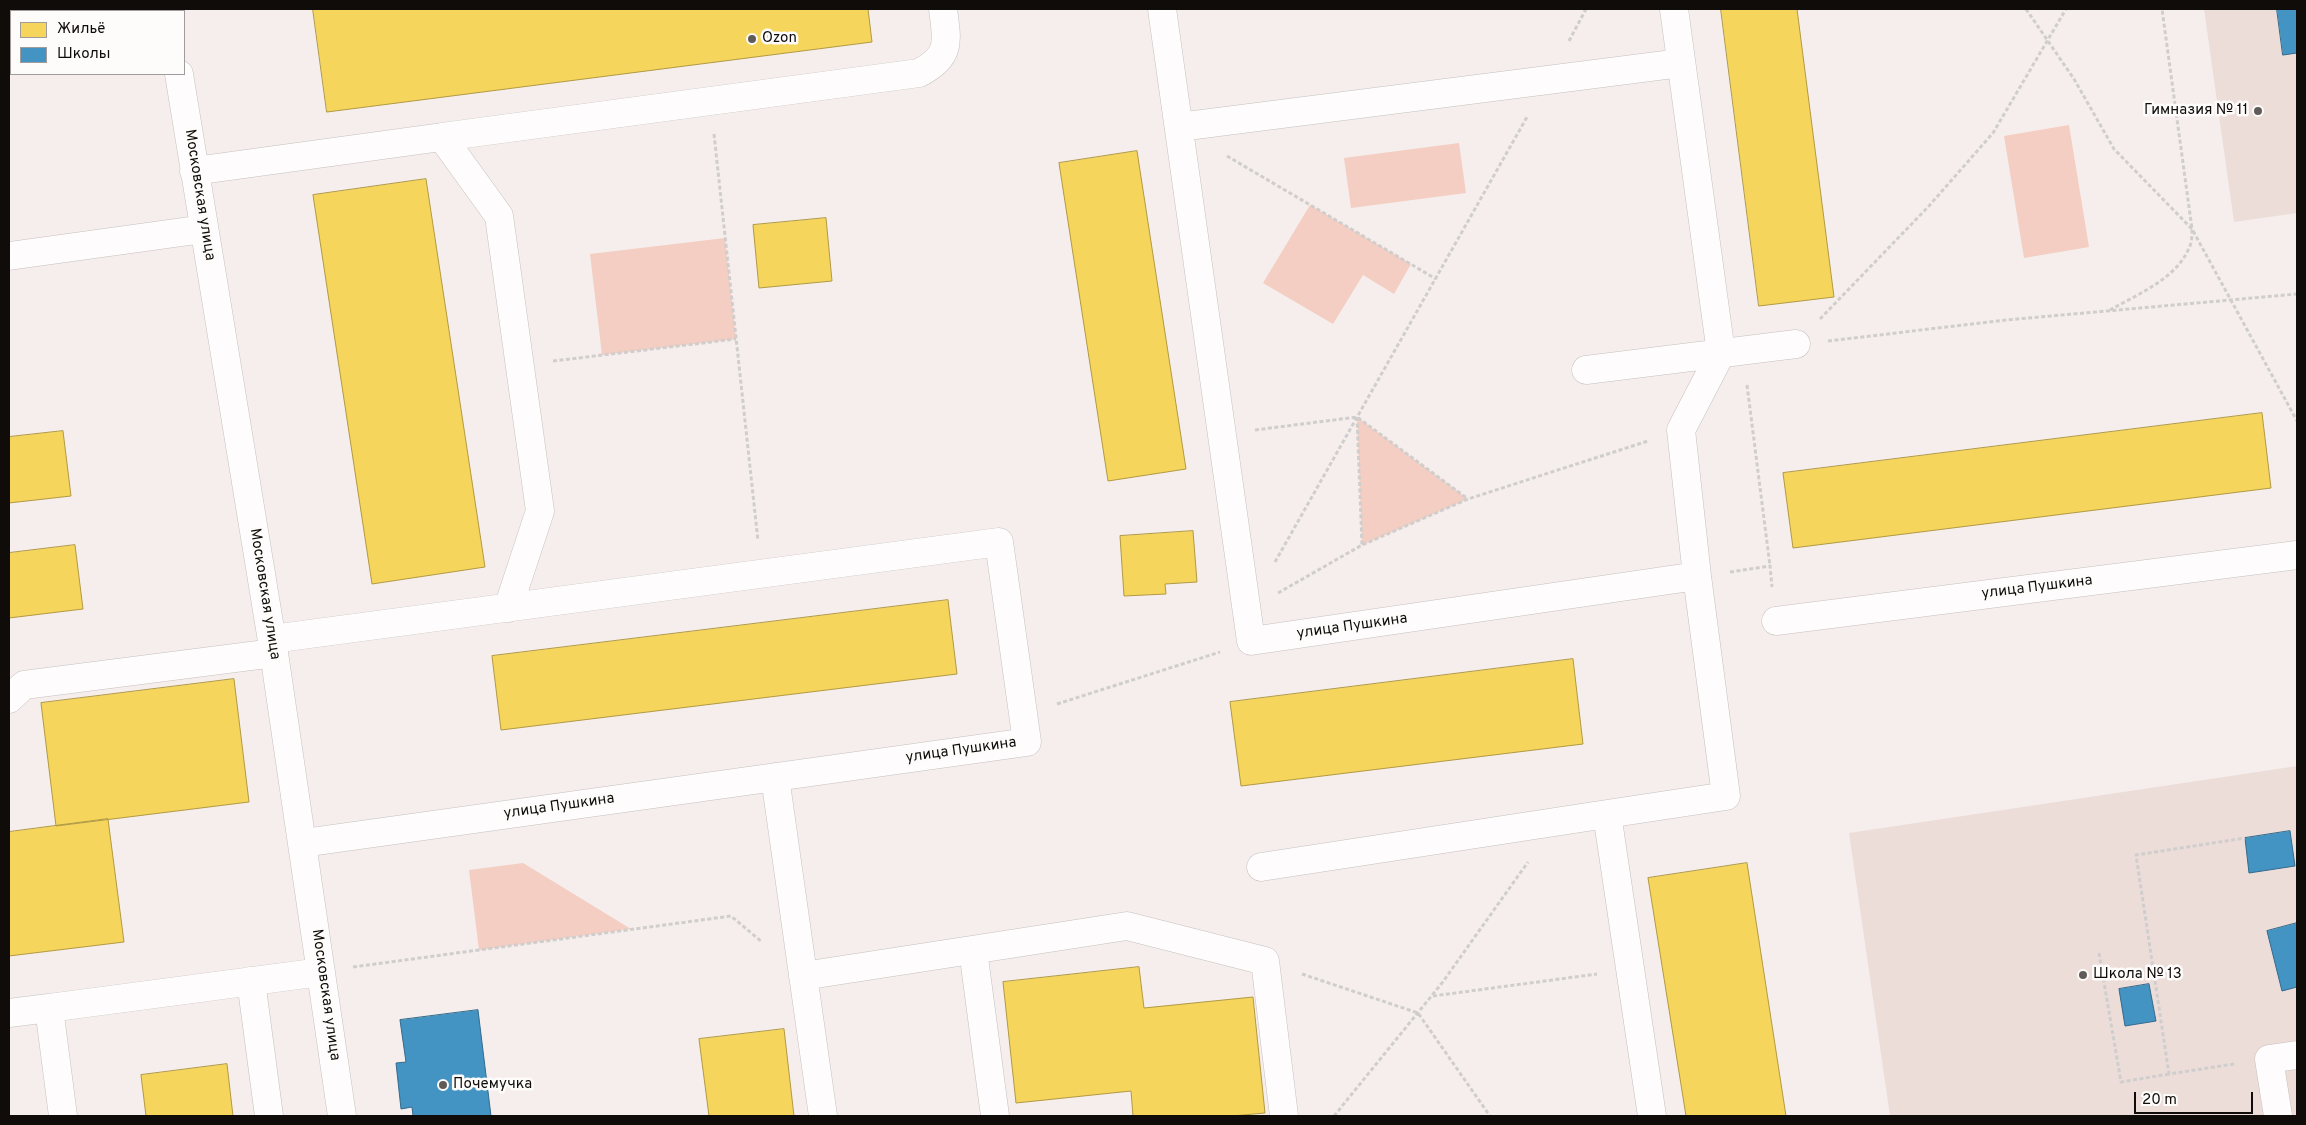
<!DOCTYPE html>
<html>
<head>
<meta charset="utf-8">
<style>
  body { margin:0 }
  #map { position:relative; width:2306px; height:1125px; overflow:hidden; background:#f5eeec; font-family:Overpass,sans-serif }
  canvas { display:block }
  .frame { position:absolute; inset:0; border:10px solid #100c0a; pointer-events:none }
  .legend { position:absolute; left:10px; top:10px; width:175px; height:65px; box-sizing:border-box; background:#fefcfb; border:1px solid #9f9c9b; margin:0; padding:6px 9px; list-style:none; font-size:15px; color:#100c0a }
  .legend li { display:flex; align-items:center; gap:10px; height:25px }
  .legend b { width:25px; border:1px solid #9f9c9b }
  .scale { position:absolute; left:2134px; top:1092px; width:119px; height:22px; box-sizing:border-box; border:2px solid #100c0a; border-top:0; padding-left:6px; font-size:15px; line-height:18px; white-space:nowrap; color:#100c0a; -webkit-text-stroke:4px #fefcfb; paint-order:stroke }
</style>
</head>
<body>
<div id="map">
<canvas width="2306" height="1125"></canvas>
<div class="frame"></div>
<ul class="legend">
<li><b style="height:14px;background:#f6d55c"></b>Жильё</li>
<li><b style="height:14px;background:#4393c3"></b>Школы</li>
</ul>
<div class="scale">20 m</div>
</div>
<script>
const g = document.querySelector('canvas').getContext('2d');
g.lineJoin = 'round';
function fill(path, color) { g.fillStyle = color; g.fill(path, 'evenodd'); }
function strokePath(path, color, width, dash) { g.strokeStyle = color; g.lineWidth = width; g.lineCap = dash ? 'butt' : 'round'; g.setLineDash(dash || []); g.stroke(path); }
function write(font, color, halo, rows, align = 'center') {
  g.font = font + ' Overpass,sans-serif'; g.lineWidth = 5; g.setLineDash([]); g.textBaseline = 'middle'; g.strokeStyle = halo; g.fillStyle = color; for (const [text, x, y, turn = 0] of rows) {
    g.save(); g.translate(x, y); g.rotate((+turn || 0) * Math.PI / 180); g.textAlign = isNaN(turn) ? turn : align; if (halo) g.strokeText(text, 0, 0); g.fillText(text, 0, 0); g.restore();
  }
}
fill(new Path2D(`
  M2204,9H2297V213L2234,222Z
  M2297,766V1116H1890L1849,833Z`), '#edddd9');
fill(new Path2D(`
  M2069,125L2089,247L2024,258L2004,136Z
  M1459,143L1466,193L1351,208L1344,158Z
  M1310,205L1411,264L1394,294L1363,275L1333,324L1263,283Z
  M725,238L736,339L602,355L590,254Z
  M1357,417L1468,499L1362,545Z
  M523,863L631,929L479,950L469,870Z`), '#f4cec2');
const homes = new Path2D(`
  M313,9H868L872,42L327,112Z
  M1721,9H1797L1834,297L1759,306Z
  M1137,151L1186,469L1108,481L1059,163Z
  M426,179L485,567L372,584L313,195Z
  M826,218L832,281L759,288L753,225Z
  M2262,413L2271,488L1793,548L1783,473Z
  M63,431L71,496L9,503V437Z
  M1193,531L1197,582L1165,584L1166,594L1124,596L1120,536Z
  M75,545L83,609L9,618V553Z
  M948,600L957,674L501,730L492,656Z
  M1573,659L1583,744L1241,786L1230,702Z
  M234,679L249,802L56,826L41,703Z
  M108,819L124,942L9,956V832Z
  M1747,863L1786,1116H1686L1648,878Z
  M1139,967L1144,1008L1253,997L1265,1113L1232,1116H1133L1131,1091L1016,1103L1003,982Z
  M784,1029L794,1116H709L699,1039Z
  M227,1064L233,1116H146L141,1075Z`);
fill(homes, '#f6d55c');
strokePath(homes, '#b19943', 1);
const schools = new Path2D(`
  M2277,9H2297V53L2283,55Z
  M2290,831L2295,866L2249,873L2245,838Z
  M2297,923V987L2282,991L2267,931Z
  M2149,984L2156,1021L2125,1026L2119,989Z
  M478,1010L491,1116H413L412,1107L401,1109L396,1063L406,1062L400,1020Z`);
fill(schools, '#4393c3');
strokePath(schools, '#346a8c', 1);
const minor = new Path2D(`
  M169,9L170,11
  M1162,9L1251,641L1697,576
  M179,74L274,653L342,1116
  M1179,127L1681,63
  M442,137L919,73C952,56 947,41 943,9
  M194,171L442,137L499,216L540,511L508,608
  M9,256L204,229
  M1586,370L1796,344
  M1776,621L2297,555
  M272,639L999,542L1027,742L303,843
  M9,699L24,685L274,653
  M775,777L823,1116
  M1261,867L1607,814
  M973,950L995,1116
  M803,976L1127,926L1265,961L1284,1116
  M251,981L269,1116
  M49,1008L321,972
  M9,1013L49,1008L63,1116
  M1652,1116L1607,814L1726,796L1697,576L1681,430L1721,353L1674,9
  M2278,1116L2269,1059L2297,1055`);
strokePath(minor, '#c5c0be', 29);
strokePath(new Path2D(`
  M2026,9L2074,79L2114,149L2192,229L2297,421
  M1569,41L1586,9
  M714,134L758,541
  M1227,156L1436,279
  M2110,310C2138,294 2176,279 2189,248C2192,243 2192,235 2192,229L2162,9
  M1820,319L1928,207L1993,133L2066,9
  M1828,341L2006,320L2297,294
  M553,361L736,339
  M1747,385L1770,566
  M1357,417L1362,545
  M1255,430L1357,417L1468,499
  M1275,562L1527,117
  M1730,572L1770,566L1772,587
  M1278,593L1362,545L1468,499L1648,441
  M1057,704L1220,652
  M2099,953L2121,1082L2169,1074
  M353,967L731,916L762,942
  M1302,974L1418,1013L1490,1116
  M1433,996L1597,974
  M2234,1064L2169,1074L2136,855L2245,838
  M1334,1116L1442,983L1528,862`), '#d0cecd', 3, [4, 2.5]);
strokePath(minor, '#fefcfc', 28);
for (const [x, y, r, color] of [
  [752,39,5,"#605b59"],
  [2258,111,5,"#605b59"],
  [2083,975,5,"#605b59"],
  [443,1085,5,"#605b59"]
]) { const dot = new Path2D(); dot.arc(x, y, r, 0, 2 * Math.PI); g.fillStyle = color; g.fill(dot); strokePath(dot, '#fefcfb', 2); }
write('15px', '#100c0a', '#fefcfb', [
  ["Ozon",762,39],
  ["Гимназия № 11",2248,111,"right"],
  ["Школа № 13",2093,975],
  ["Почемучка",453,1085]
], 'left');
write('15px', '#100c0a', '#fefcfb', [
  ["Московская улица",199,195,81],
  ["улица Пушкина",2037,588,-7],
  ["Московская улица",264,594,81],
  ["улица Пушкина",1352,627,-8],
  ["улица Пушкина",961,751,-8],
  ["улица Пушкина",559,807,-8],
  ["Московская улица",325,995,82]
]);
</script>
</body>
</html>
